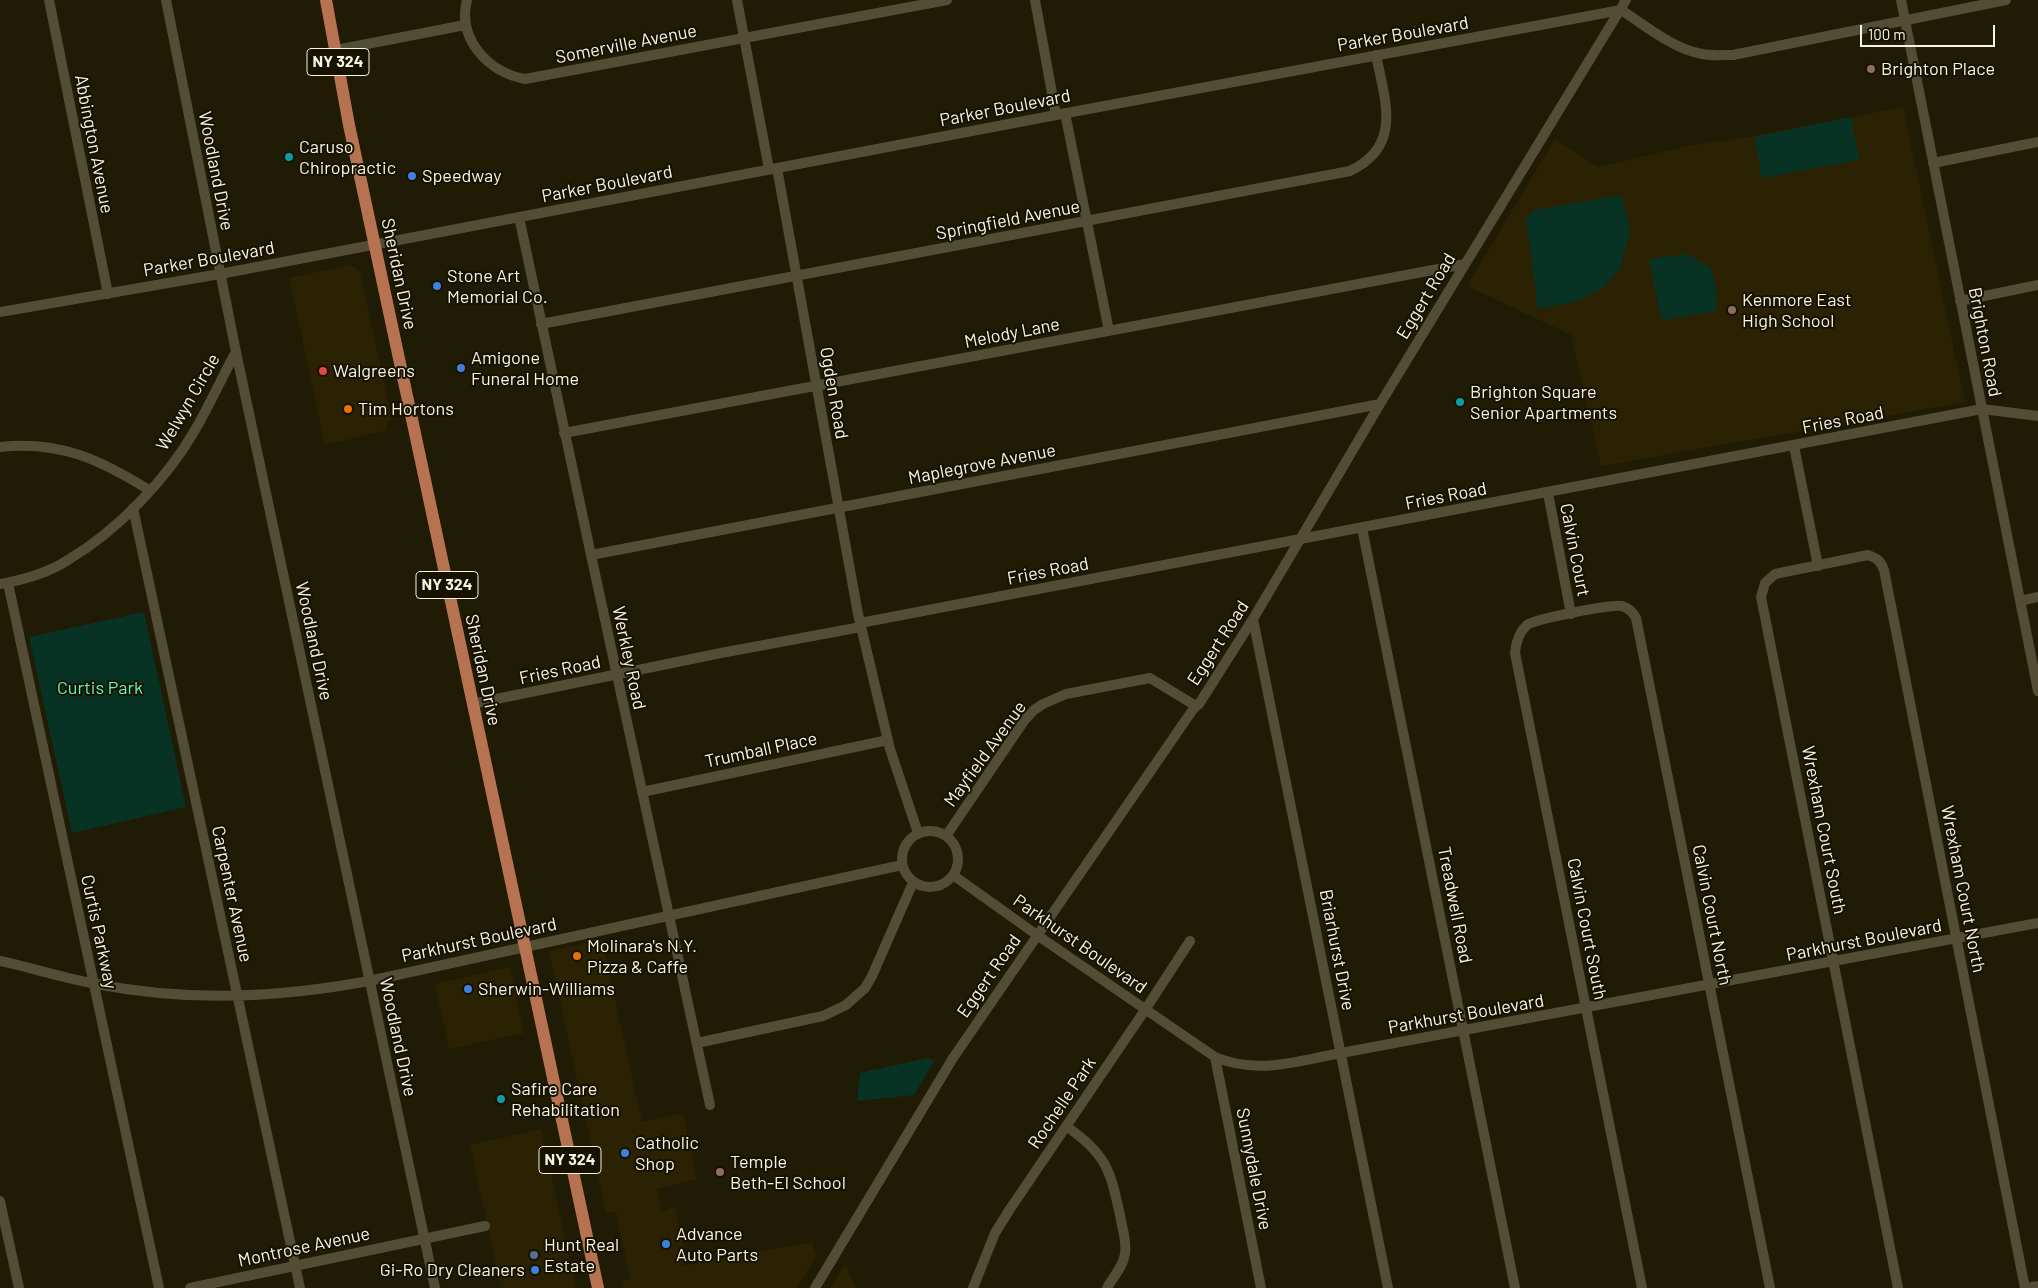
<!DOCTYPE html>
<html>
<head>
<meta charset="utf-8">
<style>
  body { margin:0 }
  #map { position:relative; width:2038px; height:1288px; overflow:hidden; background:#201b04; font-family:Barlow,sans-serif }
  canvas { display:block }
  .scale { position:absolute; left:1860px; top:25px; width:135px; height:22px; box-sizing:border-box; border:2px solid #f7f4e5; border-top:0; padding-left:6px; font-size:15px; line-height:18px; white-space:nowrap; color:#f7f4e5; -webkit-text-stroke:4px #171100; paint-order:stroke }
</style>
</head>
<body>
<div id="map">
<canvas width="2038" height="1288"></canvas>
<div class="scale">100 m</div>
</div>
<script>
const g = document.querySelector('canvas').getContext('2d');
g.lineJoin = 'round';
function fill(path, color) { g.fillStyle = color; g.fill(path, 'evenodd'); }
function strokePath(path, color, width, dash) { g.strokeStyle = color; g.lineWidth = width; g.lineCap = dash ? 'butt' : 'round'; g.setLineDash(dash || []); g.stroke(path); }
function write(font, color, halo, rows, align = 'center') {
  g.font = font + ' Barlow,sans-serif'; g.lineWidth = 4; g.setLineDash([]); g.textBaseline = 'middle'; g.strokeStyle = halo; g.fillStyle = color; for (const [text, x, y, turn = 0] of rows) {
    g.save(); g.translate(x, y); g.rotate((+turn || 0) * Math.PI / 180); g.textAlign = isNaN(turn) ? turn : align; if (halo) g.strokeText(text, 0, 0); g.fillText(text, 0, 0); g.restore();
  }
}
fill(new Path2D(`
  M1903,107L1965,402L1601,466L1571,335L1467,286L1555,139L1598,167L1683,147L1753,136Z
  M351,265L360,272L392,420L387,423L388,430L325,445L289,278Z
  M602,940L642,1122L683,1113L697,1179L657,1189L662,1211L675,1207L687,1262L682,1264V1266L812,1242L816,1256L797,1288H623L621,1281L630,1279L616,1212L606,1213L549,951Z
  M510,967L524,1033L449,1049L435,984Z
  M541,1129L576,1288H501L470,1145Z
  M845,1264L856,1288H830Z`), '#2a2203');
fill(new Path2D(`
  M1851,117L1859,160L1762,178L1754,137Z
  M1621,195L1630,230L1620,269L1602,289L1574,302L1538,309L1526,218L1534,210Z
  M1687,254L1711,268L1716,287L1717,311L1664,320L1660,315L1649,259Z
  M144,612L186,807L72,833L29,637Z
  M928,1058L934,1061L914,1095L857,1101L860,1073Z`), '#083324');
strokePath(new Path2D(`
  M49,0L108,294
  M166,0L236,352L435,1288
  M467,0C457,39 488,72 525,79L947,0
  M737,0L769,169
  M1035,0L1056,115
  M1901,0L2038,691
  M336,50L465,25
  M1065,113L1109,331
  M1933,163L2038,142
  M777,168L858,614L890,749L918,833
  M519,217L591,555L710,1105
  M1960,301L2038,285
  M0,312L220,274L1056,115L1621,10C1645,25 1673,49 1702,54C1712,56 1723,55 1733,55L2006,0
  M541,324L1350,171C1403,146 1385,101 1376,55
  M564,433L1465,264
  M1794,446L1818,566
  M0,447C59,440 101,460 149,490
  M1548,493L1571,614
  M133,508L300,1288
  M1362,528L1515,1288
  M591,555L1380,404
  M8,583L159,1288
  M0,584C23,580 48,573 68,560C117,531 167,479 195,430C210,404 222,377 236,352
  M2020,601L2038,597
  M1253,619L1388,1288
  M860,623L1982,409L2038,416
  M472,704L721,653L861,627
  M642,792L888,740
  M902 859a28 28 0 1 1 56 0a28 28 0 1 1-56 0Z
  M946,836L1024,721L1034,710L1043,704L1066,694L1150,678L1196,706
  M953,875L1037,935L1215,1057C1258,1075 1296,1061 1341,1053L2038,923
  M0,961C32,968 64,978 96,984C189,1002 276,998 369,981L902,865
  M697,1043L823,1016L846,1005L865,988L872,976L911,887L914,883
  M1215,1057L1261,1288
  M1066,1126C1106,1154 1110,1169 1120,1215C1122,1228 1127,1241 1125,1254C1123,1267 1113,1277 1107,1288
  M0,1201L19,1288
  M190,1288L485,1226
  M815,1288L953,1058L1194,708L1199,704L1253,619L1380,404L1626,0
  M973,1288L995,1233L1010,1209L1145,1010L1190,941
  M1642,1288L1515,653C1516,642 1519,632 1527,625C1535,619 1611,604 1622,606C1628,608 1633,612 1636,618L1770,1288
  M1898,1288L1761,597L1765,583L1775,574L1868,555C1877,558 1881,561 1884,570L2025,1288
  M2026,1288L2038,1286`), '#534d35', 10);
strokePath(new Path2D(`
  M326,0L349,125L598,1288`), '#b77351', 12);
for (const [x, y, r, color] of [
  [1871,69,5,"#8d6e63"],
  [289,157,5,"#0f9aa8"],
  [412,176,5,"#3f7fe0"],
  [437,286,5,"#3f7fe0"],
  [1732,310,5,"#8d6e63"],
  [461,368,5,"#3f7fe0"],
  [323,371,5,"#e0444e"],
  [1460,402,5,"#0f9aa8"],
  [348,409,5,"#e8710a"],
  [577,956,5,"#e8710a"],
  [468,989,5,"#3f7fe0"],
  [501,1099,5,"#0f9aa8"],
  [625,1153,5,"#3f7fe0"],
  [720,1172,5,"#8d6e63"],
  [666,1244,5,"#3f7fe0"],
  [534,1255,5,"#5c6f8a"],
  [535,1270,5,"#3f7fe0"]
]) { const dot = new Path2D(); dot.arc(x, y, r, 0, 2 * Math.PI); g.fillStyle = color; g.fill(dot); strokePath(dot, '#171100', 2); }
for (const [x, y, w] of [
  [338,62,62],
  [447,585,62],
  [570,1160,62]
]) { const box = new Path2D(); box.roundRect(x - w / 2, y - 13.5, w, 27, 4); g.fillStyle = '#171100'; g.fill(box); strokePath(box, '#f7f4e5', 1); }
write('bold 16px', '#f7f4e5', null, [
  ["NY 324",338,62],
  ["NY 324",447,585],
  ["NY 324",570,1160]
]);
write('18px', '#f7f4e5', '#171100', [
  ["Parker Boulevard",1403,34,-10],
  ["Somerville Avenue",626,44,-11],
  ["Parker Boulevard",1005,108,-11],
  ["Abbington Avenue",94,144,79],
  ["Woodland Drive",216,171,79],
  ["Parker Boulevard",607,184,-11],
  ["Springfield Avenue",1008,220,-11],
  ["Parker Boulevard",209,259,-10],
  ["Sheridan Drive",399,274,78],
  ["Eggert Road",1426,296,-59],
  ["Melody Lane",1012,333,-11],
  ["Brighton Road",1985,342,79],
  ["Ogden Road",834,393,80],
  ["Welwyn Circle",188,402,-60],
  ["Fries Road",1843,420,-11],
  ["Maplegrove Avenue",982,464,-11],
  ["Fries Road",1446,496,-11],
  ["Calvin Court",1575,550,79],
  ["Fries Road",1048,571,-11],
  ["Woodland Drive",314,641,78],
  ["Eggert Road",1218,643,-57],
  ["Werkley Road",629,658,78],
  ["Sheridan Drive",483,670,78],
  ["Fries Road",560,670,-12],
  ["Trumball Place",761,750,-12],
  ["Mayfield Avenue",985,754,-54],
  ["Wrexham Court South",1824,830,79],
  ["Wrexham Court North",1963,889,79],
  ["Carpenter Avenue",232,894,78],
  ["Treadwell Road",1455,905,79],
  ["Calvin Court North",1712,915,79],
  ["Calvin Court South",1587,929,79],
  ["Curtis Parkway",99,932,78],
  ["Parkhurst Boulevard",479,940,-12],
  ["Parkhurst Boulevard",1864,940,-11],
  ["Parkhurst Boulevard",1080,944,35],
  ["Briarhurst Drive",1337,950,79],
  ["Eggert Road",989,976,-55],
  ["Parkhurst Boulevard",1466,1014,-10],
  ["Woodland Drive",398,1037,78],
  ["Rochelle Park",1062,1103,-56],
  ["Sunnydale Drive",1254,1169,79],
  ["Montrose Avenue",304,1247,-12]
]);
write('18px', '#f7f4e5', '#171100', [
  ["Brighton Place",1881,69],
  ["Caruso",299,147],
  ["Chiropractic",299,168],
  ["Speedway",422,176],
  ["Stone Art",447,276],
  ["Memorial Co.",447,297],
  ["Kenmore East",1742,300],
  ["High School",1742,321],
  ["Amigone",471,358],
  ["Funeral Home",471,379],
  ["Walgreens",333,371],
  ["Brighton Square",1470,392],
  ["Senior Apartments",1470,413],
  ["Tim Hortons",358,409],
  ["Molinara's N.Y.",587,946],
  ["Pizza & Caffe",587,967],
  ["Sherwin-Williams",478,989],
  ["Safire Care",511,1089],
  ["Rehabilitation",511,1110],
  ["Catholic",635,1143],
  ["Shop",635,1164],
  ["Temple",730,1162],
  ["Beth-El School",730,1183],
  ["Advance",676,1234],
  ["Auto Parts",676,1255],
  ["Hunt Real",544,1245],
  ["Estate",544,1266],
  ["Gi-Ro Dry Cleaners",525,1270,"right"]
], 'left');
write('18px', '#63f8bd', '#171100', [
  ["Curtis Park",100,688]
]);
</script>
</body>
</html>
